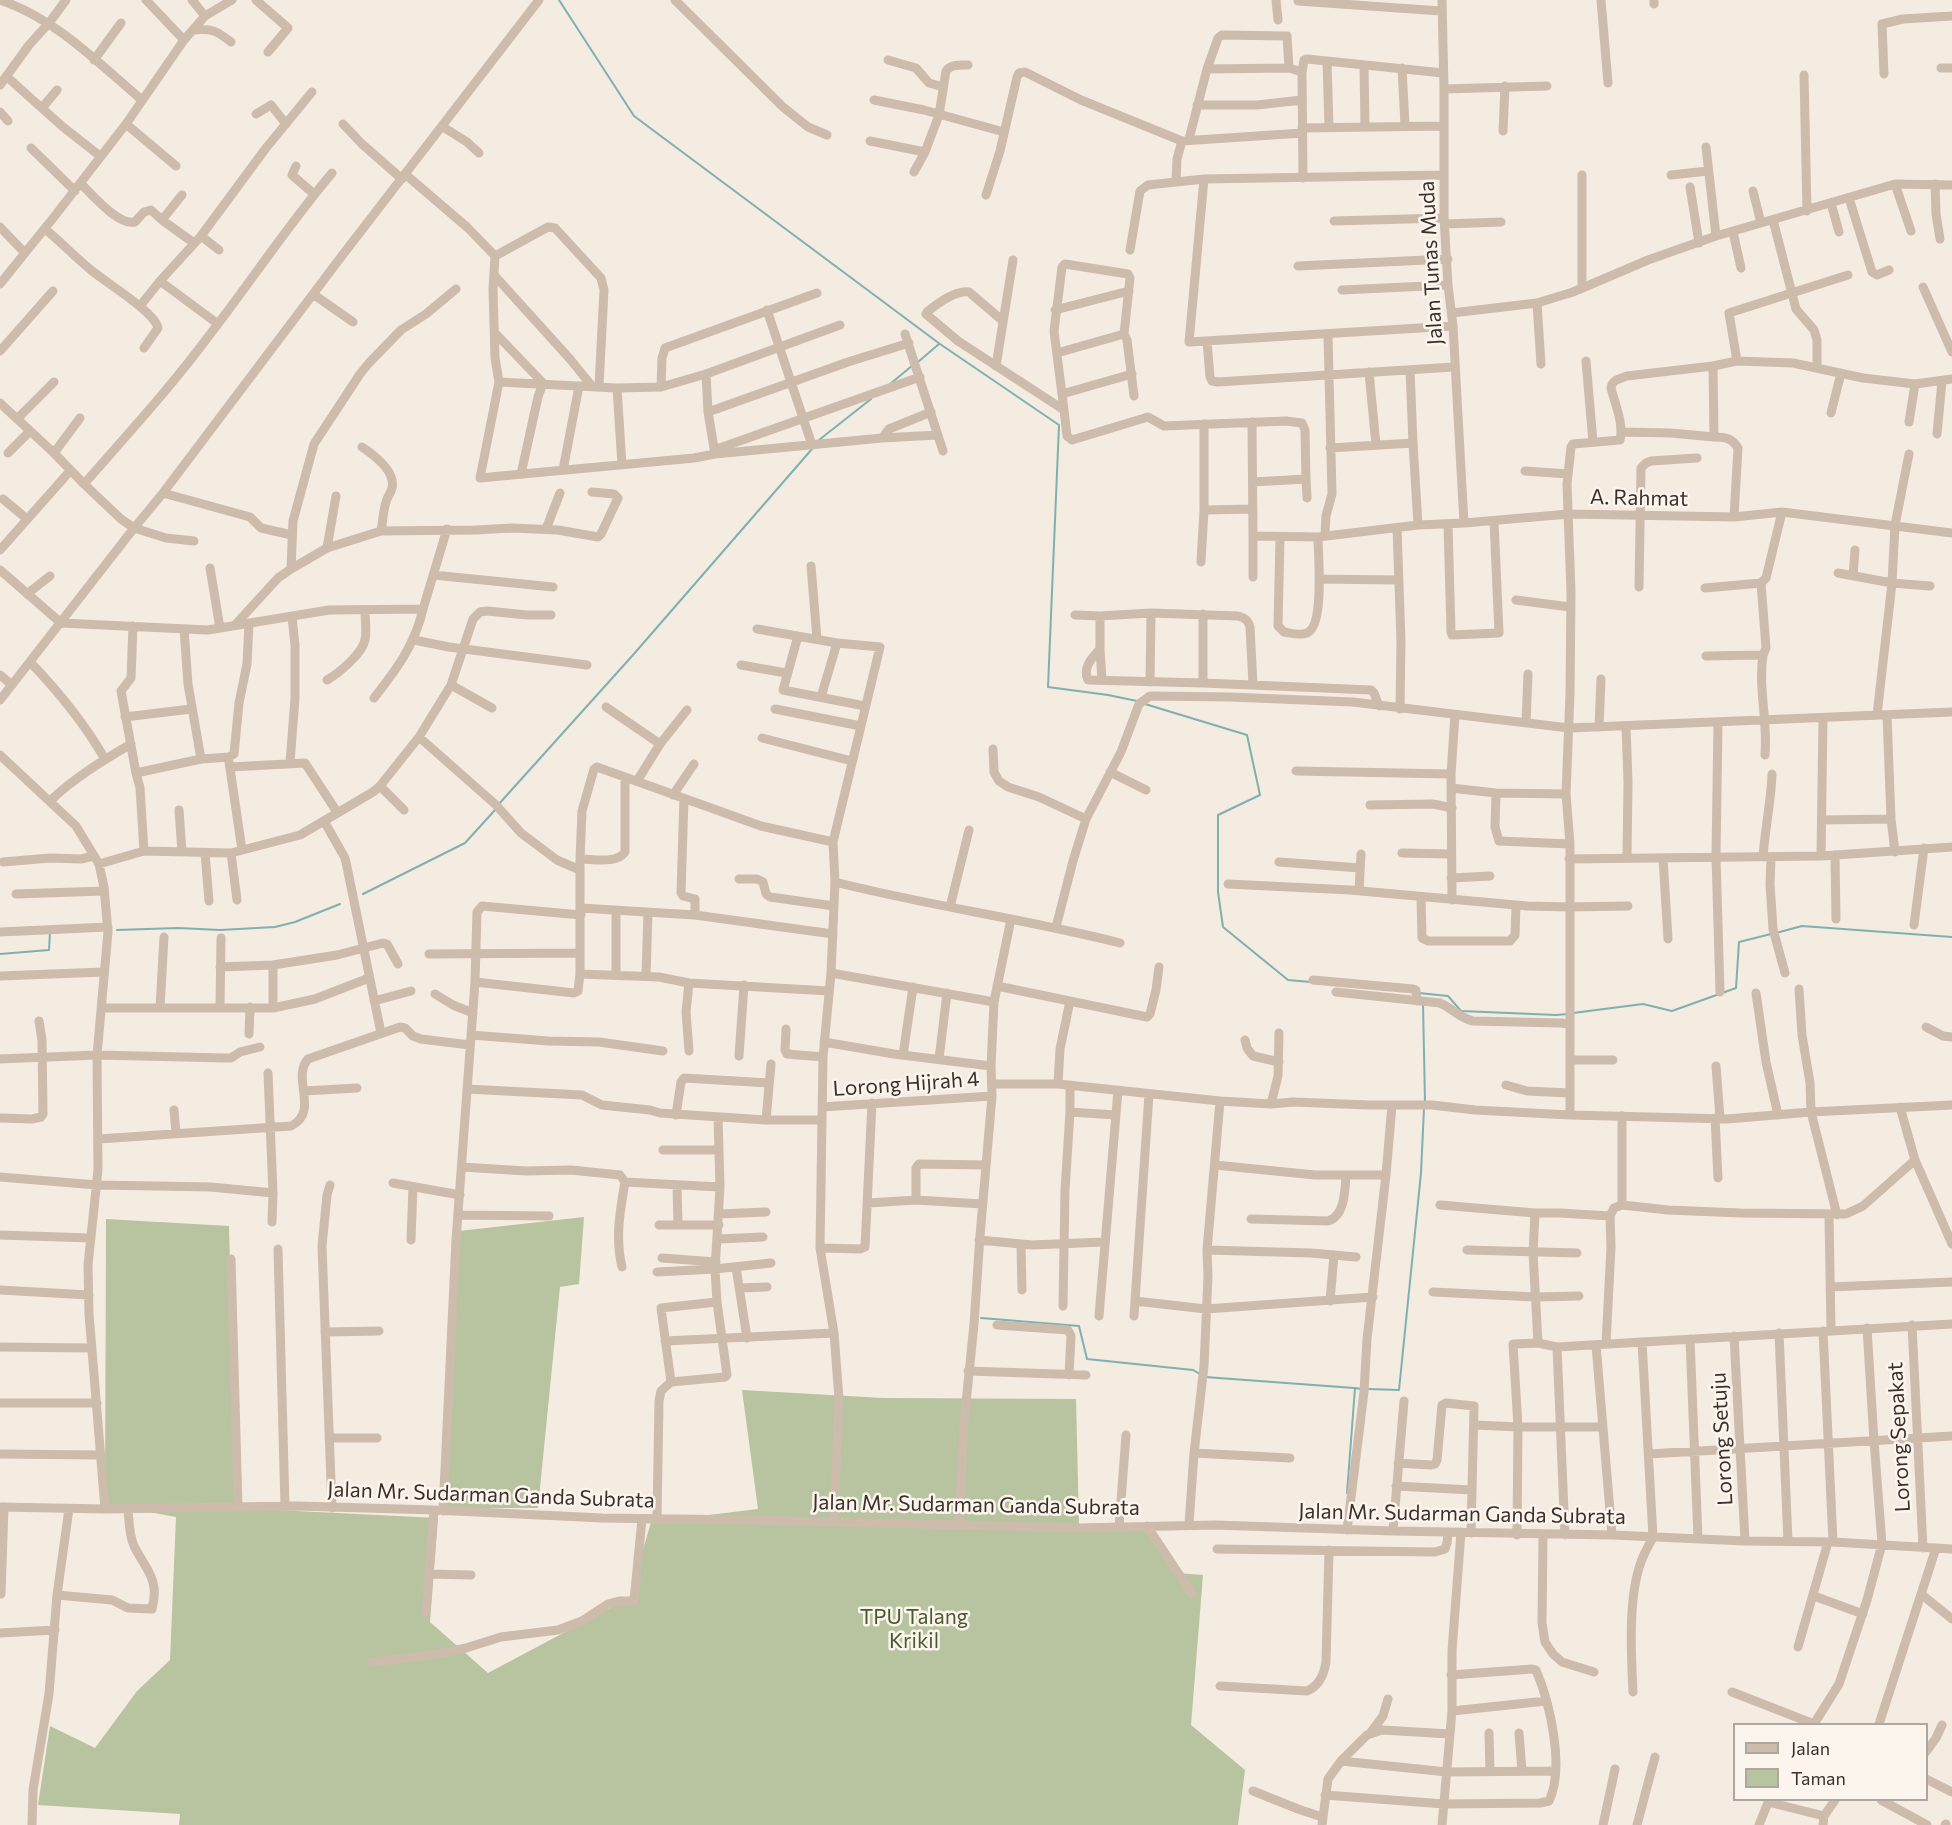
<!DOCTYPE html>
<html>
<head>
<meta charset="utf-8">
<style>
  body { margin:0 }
  #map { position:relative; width:1952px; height:1825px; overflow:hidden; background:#f4ebe1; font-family:Commissioner,sans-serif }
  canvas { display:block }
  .legend { position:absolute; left:1733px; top:1723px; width:195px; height:78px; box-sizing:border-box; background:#fbf5ee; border:2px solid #aea6a0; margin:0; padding:8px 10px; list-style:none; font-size:18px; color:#3b302b }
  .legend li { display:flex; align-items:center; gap:12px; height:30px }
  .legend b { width:30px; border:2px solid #aea6a0 }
</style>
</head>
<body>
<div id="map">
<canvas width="1952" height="1825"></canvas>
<ul class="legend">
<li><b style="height:8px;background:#cdbbac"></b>Jalan</li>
<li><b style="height:16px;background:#b8c4a0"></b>Taman</li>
</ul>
</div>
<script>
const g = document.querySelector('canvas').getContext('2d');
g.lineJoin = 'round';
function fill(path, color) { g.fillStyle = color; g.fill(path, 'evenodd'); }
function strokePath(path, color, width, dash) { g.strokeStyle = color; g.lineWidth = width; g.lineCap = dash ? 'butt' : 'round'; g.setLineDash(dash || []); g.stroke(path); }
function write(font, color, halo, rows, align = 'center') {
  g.font = font + ' Commissioner,sans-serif'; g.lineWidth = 5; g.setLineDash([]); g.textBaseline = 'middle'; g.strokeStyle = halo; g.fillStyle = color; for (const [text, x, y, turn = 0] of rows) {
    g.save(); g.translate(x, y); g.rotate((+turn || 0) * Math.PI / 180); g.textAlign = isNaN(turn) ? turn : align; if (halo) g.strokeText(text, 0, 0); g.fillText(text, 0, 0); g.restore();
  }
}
fill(new Path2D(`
  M584,1217L579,1284L560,1287L538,1508H442L459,1231Z
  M106,1219L229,1226L236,1508L438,1518L430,1622L488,1673L629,1598L651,1522L758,1509L742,1390L883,1398L1076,1399L1079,1525L1145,1531L1177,1573L1203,1575L1191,1725L1245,1770L1238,1825H179L180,1814L38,1805L50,1726L95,1748L137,1691L170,1660L176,1517L105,1504Z`), '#b8c4a0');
strokePath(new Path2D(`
  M559,0L634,116L940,344L1059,425L1048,687L1108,695L1137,701
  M918,362L939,344
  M890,384L913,365
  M819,440L871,399
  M1145,704L1247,735L1260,795L1218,815V892L1223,927L1288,980L1311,982
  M498,805L633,655L812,449
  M363,894L465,843L495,810
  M117,930L178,928L220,930L275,927L295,922L340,904
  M1776,933L1802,926L1952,937
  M0,954L49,950L50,932
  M1419,993L1448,996L1461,1011L1556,1015L1568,1014
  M1423,1003L1425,1103
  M1573,1013L1643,1004L1672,1011L1736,988L1739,942L1771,934
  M981,1318L1079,1326L1087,1359L1193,1370L1200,1374
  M1205,1377L1354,1388
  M1367,1389L1399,1390L1421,1173L1424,1108
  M1347,1493L1355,1388L1361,1389`), '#7fb0b2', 2);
strokePath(new Path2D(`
  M0,0C55,18 98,63 142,100
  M146,0L184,40
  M192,0L205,16
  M256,0L288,28L268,52
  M675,0L783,107L808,127L827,135
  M1276,0L1278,20
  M1442,0L1444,89V218L1448,285L1453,326L1464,523
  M1601,0L1608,83
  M1654,0V4
  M1298,1L1441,11
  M193,30C212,28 217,31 231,42
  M94,60L121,23
  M888,60L916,68L929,83L943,87
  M1327,62L1329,127
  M1364,65L1365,126
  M1402,68L1405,125
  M1941,68H1952
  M1207,69L1289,68L1302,72L1303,178
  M1302,72L1304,60L1307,59L1443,73
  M1884,74L1882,24L1903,19L1952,16
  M1804,75L1807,211
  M6,76L63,127L100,156
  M0,85L29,45L49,23L66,0
  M1444,89L1547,86
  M874,100L924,110L1004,132
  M1197,105H1257L1302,100
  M42,108L57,90
  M0,112L8,121
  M256,114L271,105L286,124
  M126,124L176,166
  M343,124L362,144L402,179
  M443,127L467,142L479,153
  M1302,128L1444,126
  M1503,131L1505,86
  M1189,139L1207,69L1218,38L1222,35L1287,36L1289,68
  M870,141L925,152
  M1706,147L1716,236
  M31,148L75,191
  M296,166L292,175L314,194
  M914,172L925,152L939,115L946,71C951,64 960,65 968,65
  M405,174L468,228L495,256L493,289L495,358L499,382L480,478L694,458L715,454L708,412L706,374
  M1582,175V288
  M1671,175L1708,171
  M1204,179L1189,342L1453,326
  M1176,182L1177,159L1182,141L1302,133
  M80,183C92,194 118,226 135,222L144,212L151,210L162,220L194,243
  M1895,184L1911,231
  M1935,184L1936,214L1940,239
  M1690,187L1699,243
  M1753,191L1761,223
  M986,195L1000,151L1017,77L1019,73L1025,72L1081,100L1182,141
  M1849,198L1872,272L1877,275L1889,270
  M1831,203L1839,232
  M162,220L182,195
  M1773,220L1796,309L1814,330L1817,340V368
  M1334,221L1444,218
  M1445,224L1501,222
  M0,227L25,253
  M45,229C61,242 75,257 91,270C105,282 155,312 158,328L144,348
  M1733,232L1741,268
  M201,236L219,250
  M1130,250L1140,191L1148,185L1204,179L1444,175
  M495,256L548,227L555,228L601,278L604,290L599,386
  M1298,266L1448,259
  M494,275L570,359L591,385
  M160,281L218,324
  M0,284L54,217L126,124L184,40L205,16L232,0
  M1923,287L1952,352
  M1342,290L1448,285
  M313,294L353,322
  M1537,303L1541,364
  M140,306L160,281L201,236L266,148L312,92
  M767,310L812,445
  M1055,310L1129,291
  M1452,313L1537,303L1573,292L1648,260L1716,236L1895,184L1952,185
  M1003,321L969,292C955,290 937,304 927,312L926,314L958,341L1064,410L1067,436L1072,440L1148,417L1164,426L1286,421L1302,423L1305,430L1306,479L1253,482
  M496,334L543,383
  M905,334L943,451
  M1207,341L1210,377L1212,381L1218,382L1454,367
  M0,351L53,291
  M1057,353L1124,334
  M1586,361L1593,442
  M1737,361L1729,313L1848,275
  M996,366L1013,260
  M1713,366L1714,437C1725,437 1732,438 1738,448L1734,517
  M1369,372L1376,445
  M499,382L617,388L661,387L706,374L840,325
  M661,387L662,358L665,348L817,293
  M617,388L622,465
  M1062,394L1132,374
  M0,403L54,453L84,484L121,519L134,528L166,538L194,541
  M1064,410L1054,331L1062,267L1065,264L1128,274L1130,278L1124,334L1127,340L1134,396
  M708,412L848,362L909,343
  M1831,413L1841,373
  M17,419L54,382
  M1252,422L1253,536L1318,537L1418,525L1464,523L1569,514L1734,517L1782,512L1952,533
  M1909,422L1915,384
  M1621,432L1671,433L1714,437
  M1937,434L1942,381
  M882,438L889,429L931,412
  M1413,443L1418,525
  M362,447C374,455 396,471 392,488C391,493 387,497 386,502C383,511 383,521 381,531
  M1330,448L1413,443L1410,370
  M714,450L920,377
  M8,453L30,431
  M54,453L80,418
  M715,454L882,438L938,435
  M563,470L579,386
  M1525,471L1568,474
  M521,474L538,397L543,383
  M1306,479L1307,498
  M84,484C126,436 170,388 208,337C250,283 288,225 332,173
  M163,493L250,517L261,528L292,535
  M3,499L27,519
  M1204,510V424
  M1448,524L1451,632L1452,635L1499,633L1494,521
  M1397,528L1401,641L1400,709
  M546,529L560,493
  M1325,534L1326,516L1332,494L1328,335
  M1280,538L1278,626L1284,632C1290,633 1301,636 1307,633C1325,626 1318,554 1318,537
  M327,548L336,496
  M0,550L70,471
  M1201,562L1204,510L1253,509
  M811,566L817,639
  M210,568L220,628
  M291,569L293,521L314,444L360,374L369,363L401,330L426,314L456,289
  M0,570L61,623L208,630L329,610L423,609L447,529
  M1838,573L1892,583L1930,586
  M433,575L553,587
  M1853,576L1855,550
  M1253,577V536
  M1319,579L1398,580
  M1761,583L1766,648L1763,655
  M1639,587L1641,468L1646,463L1651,461L1697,458
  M1705,588L1761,583L1766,578L1782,512
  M27,594L50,576
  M1516,600L1570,607
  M1075,615L1100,616L1151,613L1238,616C1245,618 1248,620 1250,627L1253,685
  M1100,616V649L1102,680
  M235,625L278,578L291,569L327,548L381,531L476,530L512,528L558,530L598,537L601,534L618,498L614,494L592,492
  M133,626L131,678L121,691L136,773L140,788L144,851
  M184,629L188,684L201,759
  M757,629L837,643L880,647L833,842L835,882L831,973L823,1057L820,1248L834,1333L839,1399L834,1522
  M798,636L783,690L865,706
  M414,640L449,647L587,665
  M1100,649C1092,658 1082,668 1088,680L1203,683L1371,690L1374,693L1379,706
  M1706,656L1763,655C1758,688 1768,722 1765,755
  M30,662C59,692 84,723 105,759
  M741,665L786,673
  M0,675L12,685
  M327,680C339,673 362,654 365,640C367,631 365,620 365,610
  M1150,682L1151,613
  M1203,683V614
  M451,685L492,708
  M821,697L837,643
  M374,698C396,670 415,645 423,609
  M0,700L134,528L163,493L341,257L539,0
  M606,707L660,744
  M775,709L861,726
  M1877,715L1892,583L1895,525L1909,454
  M1887,715L1891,819L1895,852
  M125,717L191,709
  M1718,722L1716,857L1720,992
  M1526,723L1528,674
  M1626,726L1628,782L1627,858
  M1599,727L1601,679
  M419,737L496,805L521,833L557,860L580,870
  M762,738L852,761
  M993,749L994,772L999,781L1008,787L1039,797L1086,819
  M0,755L76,826L99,864L104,887L108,932L97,1055L98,1170L88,1265L89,1314L105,1509
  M229,762L242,850
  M290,763L295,698V645L292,617
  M230,767L305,763L337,812
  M1296,771L1451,774
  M1110,772L1146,790
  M136,773L201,759L229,757L234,754L239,703L247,664L249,623
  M637,781L660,744L687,710
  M380,786L404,810
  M1451,788L1496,793L1566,794
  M1496,793L1495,827L1499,841L1570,844
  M673,795L694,764
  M684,798L681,893L683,896L695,899V915
  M50,801C74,778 102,761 131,744
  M1370,805L1433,804L1452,808
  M179,810L182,852
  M1822,820L1891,819
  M324,821L345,858L347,867L381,1033
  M205,853L209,901
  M231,853L237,900
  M1402,853L1451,854
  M1835,855L1836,919
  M1821,856L1823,718
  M1763,857C1765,829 1771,802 1772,774
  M1771,857L1770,884L1773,929L1785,973
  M1663,858L1668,939
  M580,859C593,859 617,864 625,852V777
  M1569,859L1821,856L1952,847
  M3,862L50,858L81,859L94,856
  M1279,862L1360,868
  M99,864L144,851L231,853L300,835L373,792L380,786L419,737L451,685L473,619L480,612L487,611L527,615H551
  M1451,878L1490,876
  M739,879H757L763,882L766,894L770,897L834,906
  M835,882C929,906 1026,919 1120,943
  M1228,884L1350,890L1527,906L1569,907L1628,906
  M1359,891L1361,854
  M16,894L104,891
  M1421,897L1422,938L1428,941H1510L1515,935L1516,905
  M1452,900L1451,774L1455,715
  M950,907L969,830
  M581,908L695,915L833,934
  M1914,925L1924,848
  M1056,927L1073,861L1086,819L1121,752L1139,704L1150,696L1230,697L1353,702L1569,728L1952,712
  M0,932L108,927
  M429,954L580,953
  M273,965V1008
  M220,967L273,965L337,955L383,943L387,944L398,964
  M831,973L994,1002
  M580,974L659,977L689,983L829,991
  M616,975V910
  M0,976L104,972
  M646,976L648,912
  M1313,980L1413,989L1416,990L1417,1001
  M475,982L574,993L578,991L580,974V859L582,811L594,769L597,767L761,826L833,842
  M997,986L1147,1017L1150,1014L1156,990L1159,967
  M1799,989L1802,1035L1810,1083L1811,1112L1837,1215
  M1336,992L1440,1003C1452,1008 1459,1018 1473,1021L1561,1023L1570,1024
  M1756,993L1766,1062L1778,1115
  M435,994L453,1005L473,1013
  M374,1001L411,991
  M1070,1001L1060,1049L1058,1084L1220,1101L1271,1104L1293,1102L1369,1105H1432L1475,1110L1570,1115L1727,1119L1811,1112L1952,1105
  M102,1008H273L315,999L369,978
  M160,1008L164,937
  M220,1008L221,938
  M1926,1027L1943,1036L1952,1037
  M786,1029L785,1050L787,1054L823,1057
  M249,1034L250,1007
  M471,1035L548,1041L599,1042L663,1051
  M1245,1040L1247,1048L1253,1056L1279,1062
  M824,1042L894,1054L991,1066
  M689,1051L686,1012L689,983
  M903,1055L913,987
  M739,1056L744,985
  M0,1059L97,1055L225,1058H231L240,1052L260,1047
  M939,1059L947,993
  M1570,1060H1613
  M1716,1066L1720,1118
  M268,1073L273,1193L272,1222
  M992,1084H1058
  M1506,1085L1527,1091L1569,1093
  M467,1089L582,1095L602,1105L650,1110L660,1113L766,1120H822
  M304,1091L357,1088
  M1271,1104L1278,1076L1279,1033
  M822,1107L992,1096
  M1900,1107L1915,1160L1952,1244
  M174,1110L176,1133
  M1070,1112L1116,1115
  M676,1115L681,1082L684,1078L769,1083
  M1570,1115V844L1566,794L1570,694L1571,592L1567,484L1571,447L1573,444L1620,440C1624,424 1615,404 1611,388C1612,380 1619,379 1627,376L1713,366L1737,361L1793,363L1863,378L1915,384L1952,379
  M0,1118L32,1119L41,1117L43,1114L42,1040L39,1021
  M1715,1118L1718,1178
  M766,1120L771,1064
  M99,1139L291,1126C320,1112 291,1078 308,1059L400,1027L405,1028L413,1036L421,1039L470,1045
  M663,1150H718
  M1215,1165L1315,1175H1386
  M462,1167L526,1171L571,1170L620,1175L625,1182C620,1211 615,1238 622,1267
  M0,1177L97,1185L211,1187L273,1193
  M625,1182L720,1187
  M393,1183L460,1195
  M330,1185L327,1195L322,1246L332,1508
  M677,1185L678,1225
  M916,1200V1168L919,1164L986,1165
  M868,1203L916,1200L982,1204
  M1440,1205L1535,1213H1560L1610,1216
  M1622,1205V1116
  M1535,1213L1533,1253L1538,1343
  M719,1214L766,1212
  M458,1215L549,1216
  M1829,1215L1831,1330
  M1251,1219L1328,1221C1345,1216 1345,1190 1346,1175
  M659,1225H719
  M0,1235L90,1238
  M718,1239L763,1237
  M411,1240L413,1187
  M979,1240L1032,1245L1104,1242
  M1021,1244L1022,1290
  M820,1248L860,1249L865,1247L872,1103
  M278,1249L285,1506
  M1207,1250L1311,1253L1356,1257
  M1467,1250L1577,1253
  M662,1258L716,1262
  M231,1259L238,1507
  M736,1267L747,1338
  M657,1272L715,1269L771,1263
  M1830,1287L1952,1282
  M740,1288L767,1287
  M0,1290L89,1295
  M1433,1292L1535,1297L1579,1296
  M1135,1301L1206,1309L1373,1297
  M1330,1301L1334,1255
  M1063,1306L1065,1190L1070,1112V1085
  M1099,1316L1118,1090
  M1134,1316L1149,1094
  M997,1325L1068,1330L1071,1336L1069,1375
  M1912,1325L1923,1548
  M1823,1331L1833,1542
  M325,1332L379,1331
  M1779,1333L1788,1541
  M1734,1336L1745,1541
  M1690,1339L1698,1538
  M665,1341L834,1333
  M1606,1344L1611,1247L1610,1216L1614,1208L1622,1205L1668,1210L1740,1213L1846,1214L1863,1206L1915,1160
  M1596,1345L1612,1535
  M0,1347L92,1348
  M1557,1347L1565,1535
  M968,1371L1086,1375
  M671,1382L661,1308L717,1302
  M0,1403H97
  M1474,1425L1518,1427H1603
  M329,1438H377
  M1194,1453L1290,1458
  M0,1454L101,1455
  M1649,1454L1952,1436
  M1398,1463L1431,1465L1435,1464L1437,1460L1442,1405L1446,1403L1474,1406L1471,1533
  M1396,1486L1472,1490
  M0,1507L105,1509L297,1506L434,1510L602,1518L752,1520L1079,1528L1215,1525L1393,1531L1612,1535L1745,1541L1833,1542L1952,1549
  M443,1511L456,1240L475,982L477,912L482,906L581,915
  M657,1518L659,1401L661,1391L671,1382L725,1377L727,1375L717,1302L715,1269L720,1187L718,1118
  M1189,1524L1194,1453L1204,1366L1208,1276L1207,1250L1220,1101
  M959,1525L964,1423L974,1324L980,1236L992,1096L991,1066L994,1002L1011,919
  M1147,1526L1192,1594
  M1119,1527L1126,1435
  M1347,1530L1364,1392L1367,1339L1386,1175L1392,1105
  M1393,1531L1404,1401
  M1517,1535L1518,1427L1513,1344L1538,1343L1557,1347L1952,1324
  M1543,1535L1542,1623L1545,1642L1553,1654L1562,1662L1594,1672
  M1217,1549L1435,1552L1445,1549L1447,1543L1448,1532
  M430,1574L471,1575
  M1,1594L4,1507
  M1921,1594L1952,1619
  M57,1595L112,1600L128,1608L152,1609C160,1579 146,1570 134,1546C129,1535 129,1520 128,1508
  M1814,1596L1863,1614
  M426,1612L434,1510
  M0,1633L55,1630
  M1798,1647L1828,1542
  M372,1662L438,1654L466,1648L501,1637L558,1630L582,1621L608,1604L619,1601H634L642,1519
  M1220,1686L1307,1691C1319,1686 1324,1675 1326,1662L1329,1550
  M1633,1692C1631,1654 1628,1597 1641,1562C1644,1553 1649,1545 1653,1537L1642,1342
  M1732,1692L1814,1724
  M1452,1711L1546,1701
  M1814,1724L1839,1684L1867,1600L1882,1544L1874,1441L1867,1328
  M1879,1724L1936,1548
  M1371,1732L1383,1716L1388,1699
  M1489,1733L1490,1771
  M1519,1733L1522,1771
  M1926,1752L1936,1738L1942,1725
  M1341,1761L1447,1772L1555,1771
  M1926,1779L1952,1792
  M1253,1791L1298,1809L1322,1817
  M1325,1795L1444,1804L1540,1803L1549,1801C1565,1768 1550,1703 1536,1670L1532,1669L1451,1675
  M1881,1800L1927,1825
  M1768,1802L1824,1816
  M32,1825L33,1790L49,1694L57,1595L69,1509
  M1322,1825L1328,1779L1341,1761L1367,1735L1382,1730L1450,1734
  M1442,1825L1452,1711V1651L1461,1532
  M1603,1825L1615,1769
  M1637,1825L1655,1757
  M1759,1825L1769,1800
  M1823,1825L1824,1816L1835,1800
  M1945,1825L1946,1824`), '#cdbbac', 9);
write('21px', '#3b302b', '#fbf5ee', [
  ["Jalan Tunas Muda",1431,263,-93],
  ["A. Rahmat",1639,498,1],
  ["Lorong Hijrah 4",906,1084,-4],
  ["Lorong Sepakat",1899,1437,-93],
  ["Lorong Setuju",1722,1439,-93],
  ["Jalan Mr. Sudarman Ganda Subrata",491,1495,2],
  ["Jalan Mr. Sudarman Ganda Subrata",976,1505,1],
  ["Jalan Mr. Sudarman Ganda Subrata",1462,1514,1]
]);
write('21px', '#4a5a2e', '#fbf5ee', [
  ["TPU Talang",914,1617],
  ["Krikil",914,1641]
]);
</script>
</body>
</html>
